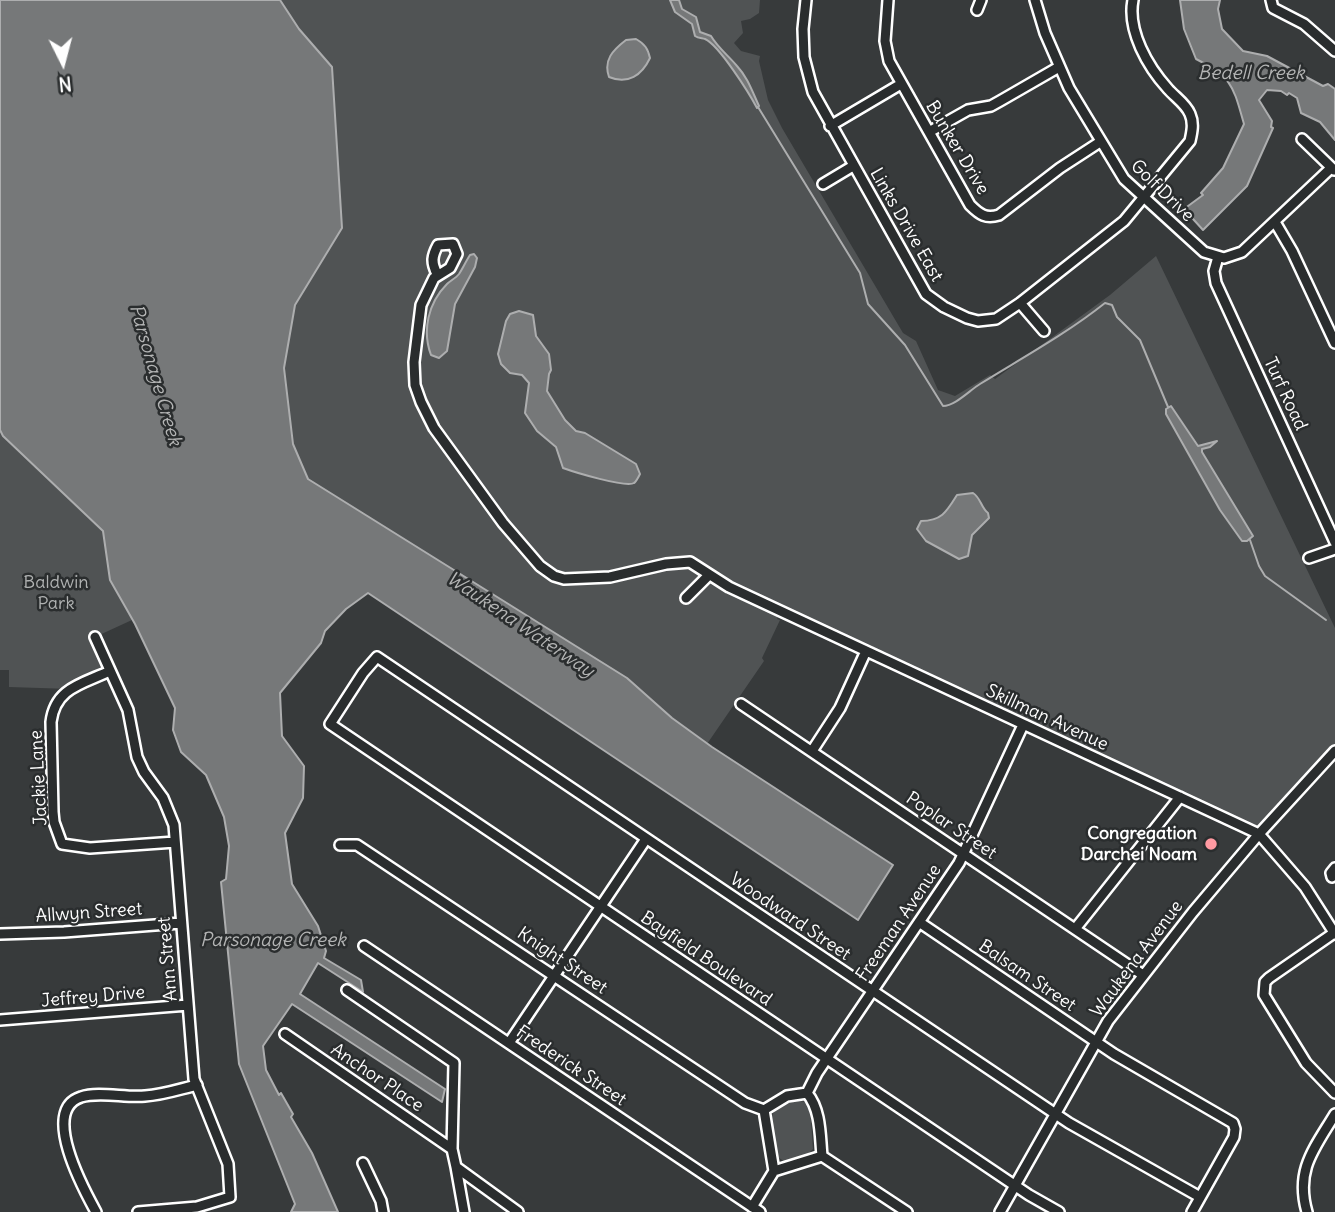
<!DOCTYPE html>
<html>
<head>
<meta charset="utf-8">
<style>
  body { margin:0 }
  #map { position:relative; width:1335px; height:1212px; overflow:hidden; background:#373a3b; font-family:Delius,sans-serif }
  canvas { display:block }
  .north { position:absolute; left:28px; top:28px; width:70px; height:70px; -webkit-text-stroke:5px #2a2d2e; paint-order:stroke; rotate:174deg; font-size:19px; font-weight:700; line-height:28px; text-align:center; color:#fff }
  .north::after { content:''; display:block; margin:auto; width:24px; height:32px; background:#fff; clip-path:polygon(50% 0,100% 100%,50% 72%,0 100%) }
</style>
</head>
<body>
<div id="map">
<canvas width="1335" height="1212"></canvas>
<div class="north">N</div>
</div>
<script>
const g = document.querySelector('canvas').getContext('2d');
g.lineJoin = 'round';
function fill(path, color) { g.fillStyle = color; g.fill(path, 'evenodd'); }
function strokePath(path, color, width, dash) { g.strokeStyle = color; g.lineWidth = width; g.lineCap = dash ? 'butt' : 'round'; g.setLineDash(dash || []); g.stroke(path); }
function write(font, color, halo, rows, align = 'center') {
  g.font = font + ' Delius,sans-serif'; g.lineWidth = 5; g.setLineDash([]); g.textBaseline = 'middle'; g.strokeStyle = halo; g.fillStyle = color; for (const [text, x, y, turn = 0] of rows) {
    g.save(); g.translate(x, y); g.rotate((+turn || 0) * Math.PI / 180); g.textAlign = isNaN(turn) ? turn : align; if (halo) g.strokeText(text, 0, 0); g.fillText(text, 0, 0); g.restore();
  }
}
fill(new Path2D(`
  M280,0H760L759,13L750,19L741,21L743,33L734,43L741,51L760,56L759,61L768,100L782,128L903,333L916,341L938,390L955,396L990,375L995,379L1110,295L1156,256L1335,628V750L1258,833L1032,723L781,611L777,619L780,620L762,658L764,661L707,744L672,718L304,482L273,421L299,29ZM1172,407L1199,446L1215,441L1210,447L1201,449L1202,452L1253,536L1242,541L1220,510L1166,414V409Z
  M0,430L3,436L103,531L110,580L132,620L95,637L110,671L71,689L9,687V670H0Z
  M795,1100L806,1102L810,1106L813,1149L807,1155L785,1162L775,1155L771,1117L776,1109Z`), '#505354');
const water = new Path2D(`
  M0,0H280L299,29L332,67L342,228L295,305L284,368L293,444L308,479L627,678L672,718L712,747L893,865L858,920L368,593L346,609L325,631L321,643L280,693L282,736L304,766L303,798L285,833L292,884L318,926L326,951L324,958L361,980L363,992L318,963L300,994L445,1089L442,1102L292,1004L263,1046L266,1070L279,1095L281,1093L293,1114L291,1117L312,1153L338,1212H291L295,1204L239,1064L221,882L226,879L229,846L224,817L206,775L181,752L173,730L175,708L135,624L110,580L103,531L3,436L0,430Z
  M670,0H679L682,9L696,17L700,32L711,36C718,48 728,55 737,66C748,78 752,91 759,106L757,108C749,93 719,45 705,39C701,38 698,38 695,36L692,24L675,12Z
  M1180,0H1220L1218,9L1222,29L1243,51L1267,56L1323,86L1328,84L1335,89V140L1320,122L1301,113L1297,98L1289,93L1287,95L1281,91L1267,90L1259,100L1272,121L1271,127L1273,128L1247,186L1203,230L1184,209L1203,195L1201,193L1223,168L1244,124C1233,86 1233,78 1196,59L1184,29Z
  M636,39C645,44 648,49 650,58C642,75 628,85 609,77C603,60 613,50 626,40Z
  M474,254L477,258L475,267L455,304L447,351L439,358L431,355C422,331 428,303 447,284C450,281 456,278 459,274C463,268 466,261 470,255Z
  M519,311L533,315L536,336L549,354L551,370L549,374L547,391L565,420L576,431L585,433L636,464L640,474C639,476 636,482 634,483C626,488 574,472 563,468L556,447L537,431L525,413L529,383L522,375L510,373L501,364L498,354L506,321L510,314Z
  M1171,406L1198,446L1217,441L1210,447L1202,449V452L1253,536L1247,541H1242L1220,510L1166,414V409Z
  M973,493C981,498 981,508 988,513L989,518L972,535L968,556L959,559L926,541L917,529L921,521C942,521 947,511 957,495Z`);
fill(water, '#767879');
strokePath(water, '#adaeaf', 2);
strokePath(new Path2D(`
  M758,107L860,273L868,304L905,345L943,406C955,406 970,390 980,384C1022,358 1066,334 1105,303L1112,305L1117,317L1140,340L1168,407
  M1250,540L1259,566L1265,576L1326,620`), '#adaeaf', 2);
const street = new Path2D(`
  M806,0L803,29L804,57L813,92L926,294L944,307L967,318L978,321L996,319L1020,303L1124,221L1190,141C1192,132 1194,123 1190,114C1186,104 1175,97 1168,89C1148,67 1127,31 1133,0
  M888,0L885,41L889,61L970,205C980,215 986,219 999,215L1060,168L1100,142
  M1035,0L1045,33L1069,88L1124,179L1204,252L1224,258L1242,252L1331,168
  M1271,0L1273,8L1304,24L1335,51
  M977,10L981,0
  M830,126L901,84
  M929,132L968,110L991,106L1000,101L1059,67
  M1302,139L1334,170
  M823,184L853,166
  M1275,222L1292,251L1335,343
  M1218,257L1214,271L1216,283L1335,542
  M437,274C431,262 432,256 438,245L453,244L457,254L450,268L434,278L421,305L414,362L415,385L421,402L434,428L503,523L540,566L554,576L564,579L610,577L666,564L690,562L729,587L1259,834L1305,887L1335,934
  M1020,303L1044,331
  M1309,558L1335,549
  M686,598L709,575
  M95,637L128,710L137,757L144,772L163,798L174,825L194,1079L228,1164L230,1197L197,1207L138,1212
  M110,671C82,684 55,688 51,722L53,812L54,822L62,844L90,848L175,842
  M741,704L1143,975
  M812,751L840,708L866,651
  M340,845H357L745,1103L764,1110
  M1332,877L1331,873L1335,868
  M919,922L1114,1054L1233,1123L1235,1129L1234,1137L1192,1212
  M1075,929L1180,797
  M1334,933L1269,978L1265,982L1264,995L1306,1063L1335,1093
  M0,934L64,932L181,923
  M364,946L760,1212
  M347,990L454,1063L452,1149L456,1167L518,1212
  M0,1020L188,1005
  M285,1034L452,1149
  M509,1043L646,839
  M807,1093L817,1073L959,863L1023,725
  M764,1110L787,1096L807,1093C821,1110 820,1135 822,1156
  M822,1156L907,1212
  M363,1163L381,1201L383,1212
  M456,1167L464,1212
  M774,1171L822,1156
  M752,1207L774,1171L764,1110
  M96,1212C84,1190 40,1110 81,1097C98,1091 126,1098 145,1096C163,1095 180,1089 197,1085
  M1000,1212L1108,1021L1193,912L1259,834L1335,751
  M1059,1212L1029,1195L330,724L363,673L377,657L1069,1123L1200,1197
  M1307,1212C1295,1170 1314,1149 1335,1114`);
strokePath(street, '#fff', 14);
strokePath(street, '#2a2d2e', 9);
for (const [x, y, r, color] of [
  [1211,844,7,"#ff9aa2"]
]) { const dot = new Path2D(); dot.arc(x, y, r, 0, 2 * Math.PI); g.fillStyle = color; g.fill(dot); strokePath(dot, '#2a2d2e', 2.5); }
write('18px', '#fff', '#2a2d2e', [
  ["Bunker Drive",957,148,59],
  ["Golf Drive",1162,191,44],
  ["Links Drive East",906,225,60],
  ["Turf Road",1285,394,65],
  ["Skillman Avenue",1047,718,25],
  ["Jackie Lane",39,778,-93],
  ["Poplar Street",951,826,34],
  ["Allwyn Street",89,913,-4],
  ["Woodward Street",790,917,34],
  ["Freeman Avenue",899,923,-56],
  ["Ann Street",168,959,-95],
  ["Bayfield Boulevard",706,959,34],
  ["Waukena Avenue",1137,959,-53],
  ["Knight Street",562,961,34],
  ["Balsam Street",1027,976,34],
  ["Jeffrey Drive",93,997,-5],
  ["Frederick Street",571,1066,34],
  ["Anchor Place",377,1078,34]
]);
write('18px', '#b0b2b2', '#2a2d2e', [
  ["Baldwin",56,583],
  ["Park",56,604]
]);
write('bold 18px', '#fff', '#2a2d2e', [
  ["Congregation",1197,834],
  ["Darchei Noam",1197,855]
], 'right');
write('italic 19px', '#b4b5b5', '#2a2d2e', [
  ["Bedell Creek",1251,74],
  ["Parsonage Creek",155,375,74],
  ["Waukena Waterway",520,625,34],
  ["Parsonage Creek",273,941]
]);
</script>
</body>
</html>
